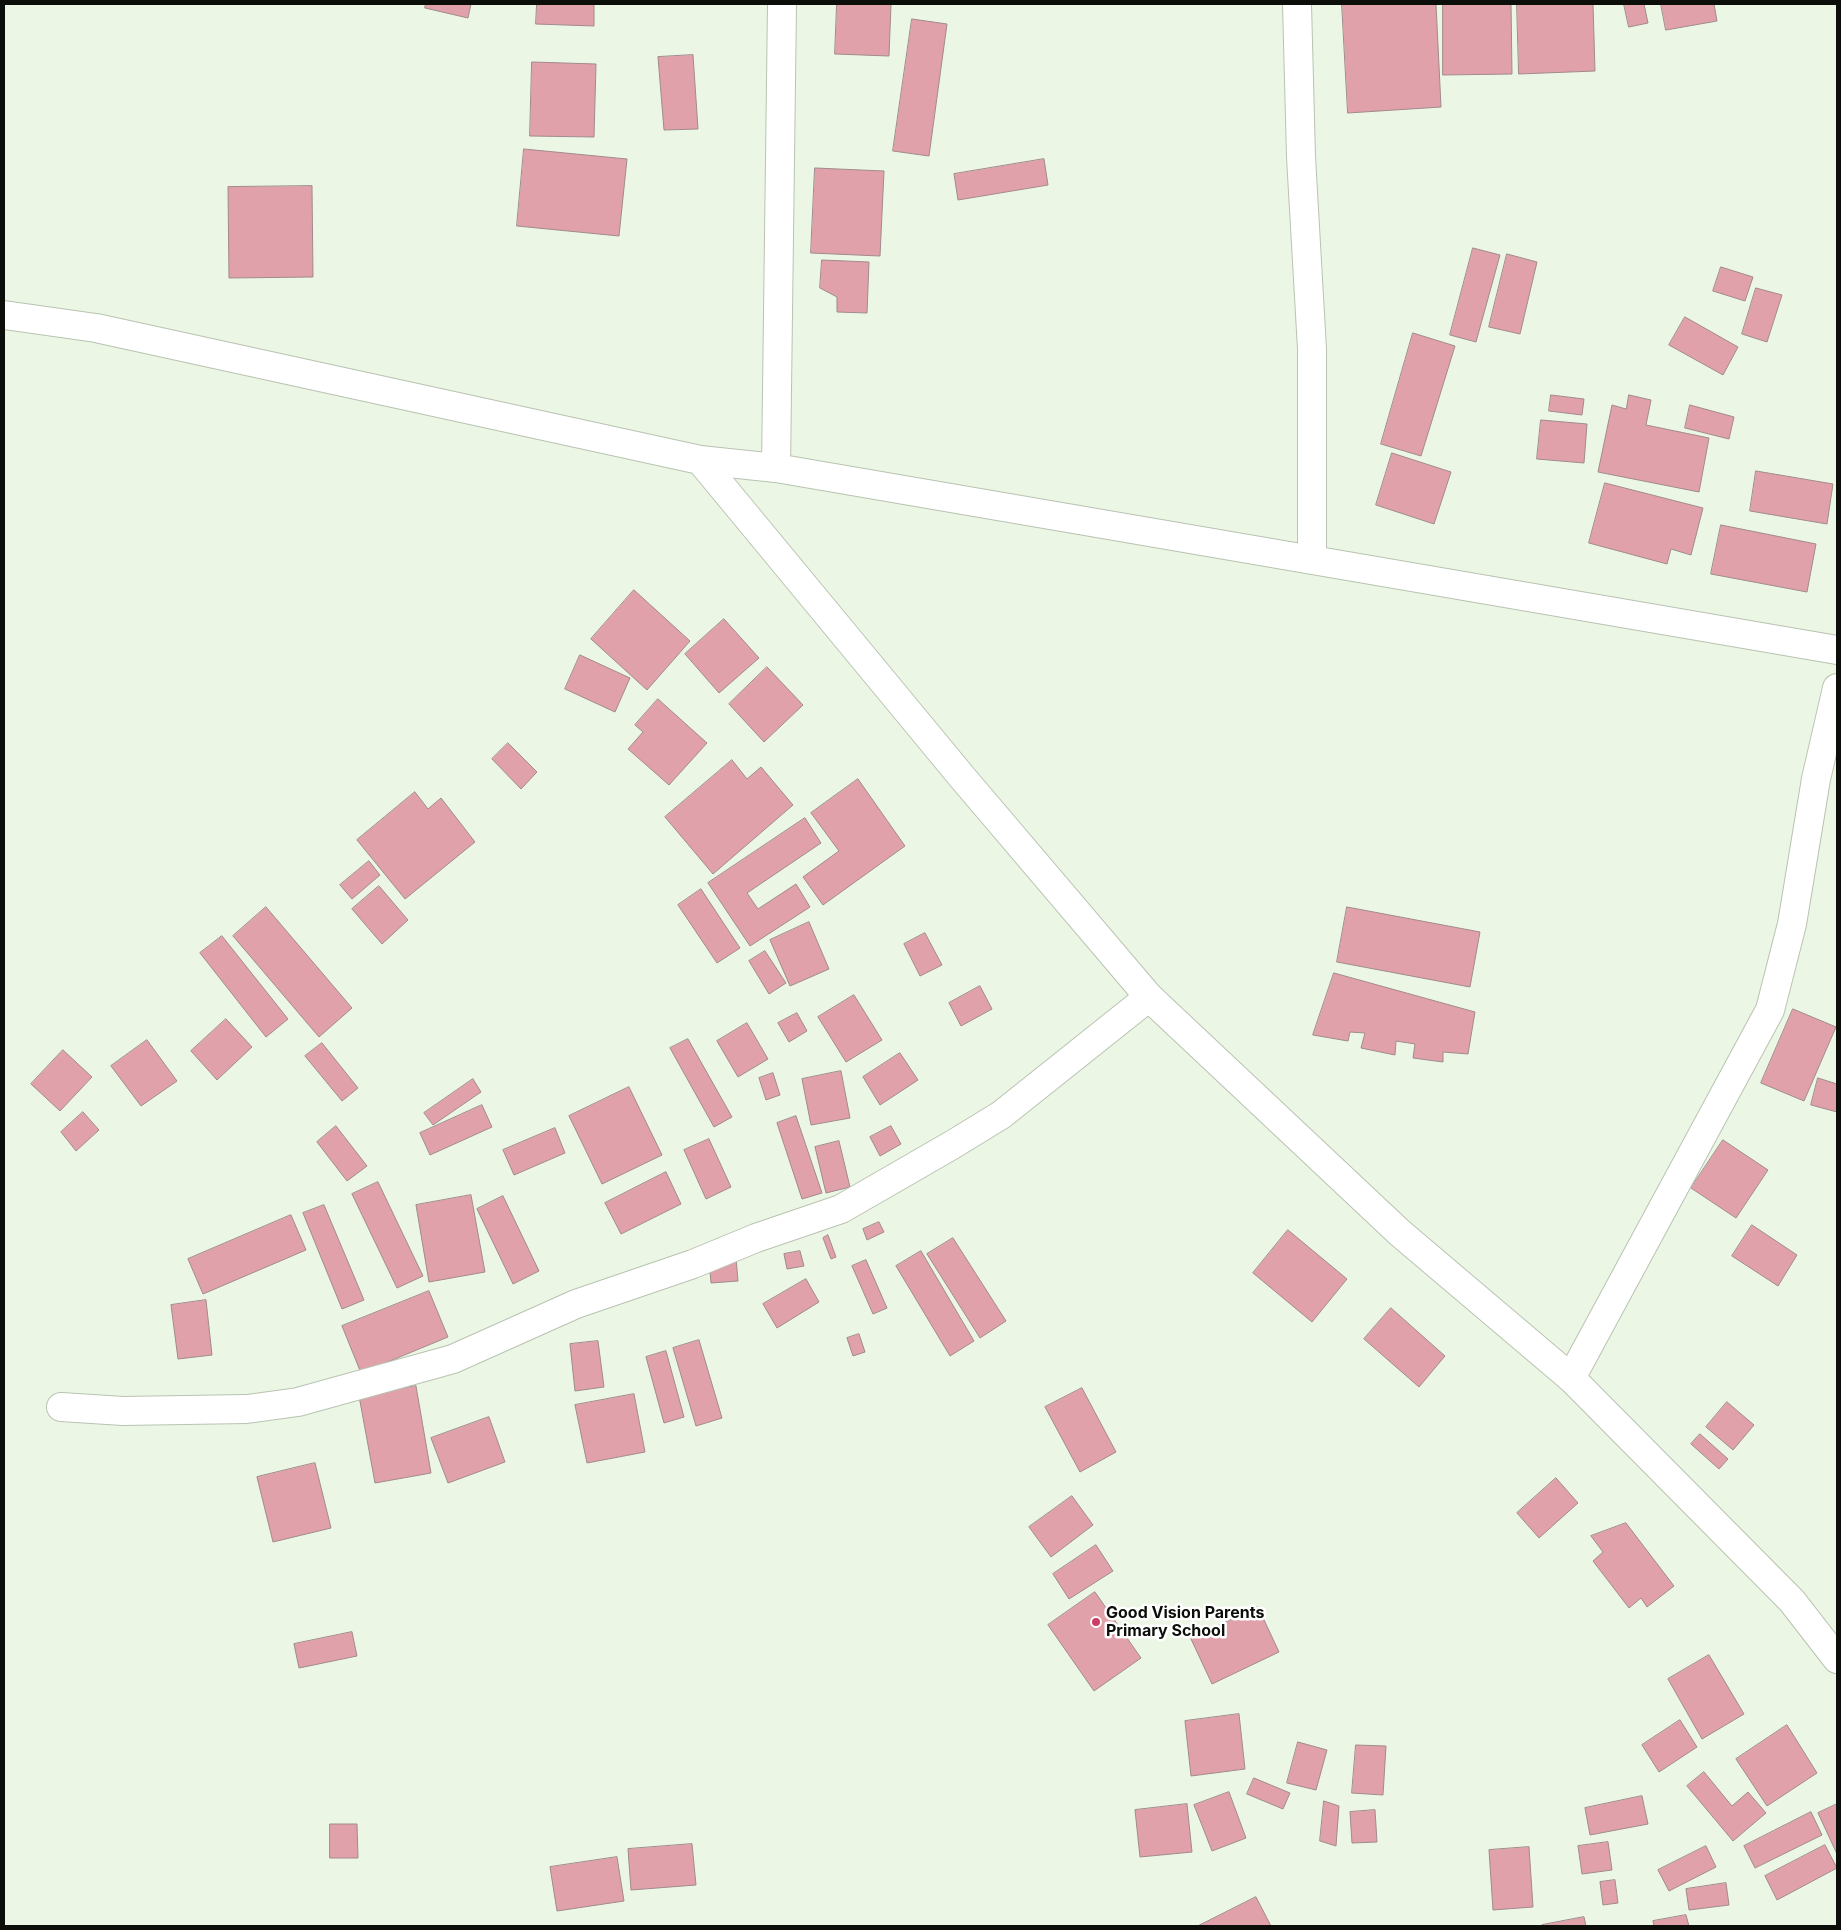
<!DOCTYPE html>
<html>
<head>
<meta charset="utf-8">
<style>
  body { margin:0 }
  #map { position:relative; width:1841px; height:1930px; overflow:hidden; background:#ecf6e4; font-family:Inter,sans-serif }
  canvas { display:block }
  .frame { position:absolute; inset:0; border:5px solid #0c0f09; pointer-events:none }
</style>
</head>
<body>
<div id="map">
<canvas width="1841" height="1930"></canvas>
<div class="frame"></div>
</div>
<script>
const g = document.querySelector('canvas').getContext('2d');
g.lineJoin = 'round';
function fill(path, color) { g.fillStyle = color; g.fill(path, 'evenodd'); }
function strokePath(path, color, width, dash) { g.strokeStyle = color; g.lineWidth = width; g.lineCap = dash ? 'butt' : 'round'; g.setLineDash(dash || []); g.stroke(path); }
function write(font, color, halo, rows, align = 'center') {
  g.font = font + ' Inter,sans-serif'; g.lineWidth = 5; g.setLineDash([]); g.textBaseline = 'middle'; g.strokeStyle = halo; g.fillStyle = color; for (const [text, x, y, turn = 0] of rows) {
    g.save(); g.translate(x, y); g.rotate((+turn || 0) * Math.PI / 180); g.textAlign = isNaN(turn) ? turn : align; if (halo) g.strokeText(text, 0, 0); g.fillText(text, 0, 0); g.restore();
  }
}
const building = new Path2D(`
  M426,4H471L468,18L425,8Z
  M537,4H594V26L536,24Z
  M837,4H891L889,56L835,54Z
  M1342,4H1436L1441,107L1348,113Z
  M1443,4H1511L1512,74L1443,75Z
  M1517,4H1593L1595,71L1519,74Z
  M1624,4H1644L1648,23L1629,27Z
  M1661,4H1714L1717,21L1666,30Z
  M912,19L947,24L929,156L893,151Z
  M693,55L698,129L664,130L658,57Z
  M532,62L596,64L594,137L530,136Z
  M524,149L627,159L619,236L517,226Z
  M1044,159L1048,185L958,200L954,174Z
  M815,168L884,171L880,256L811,253Z
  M312,186L313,277L229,278L228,187Z
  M1473,248L1500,255L1476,342L1450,335Z
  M1507,254L1537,262L1520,334L1489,327Z
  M822,260L869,262L867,313L837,312V297L820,288Z
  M1721,267L1753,277L1745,301L1713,291Z
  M1756,288L1782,295L1767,342L1742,334Z
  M1685,317L1738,347L1723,375L1669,345Z
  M1413,333L1455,346L1421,456L1381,444Z
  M1551,395L1584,399L1582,415L1549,411Z
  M1629,395L1651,400L1646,425L1709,438L1699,492L1598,472L1612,405L1626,409Z
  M1690,405L1734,417L1729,439L1685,428Z
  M1541,420L1587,424L1584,463L1537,459Z
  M1392,453L1451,472L1434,524L1376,505Z
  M1756,471L1833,484L1827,524L1750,511Z
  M1605,483L1703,508L1691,555L1671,549L1667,564L1589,543Z
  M1721,525L1816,544L1807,592L1711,574Z
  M634,590L690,641L647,690L591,639Z
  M724,619L759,658L719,693L685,654Z
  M580,655L630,678L615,712L565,689Z
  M767,667L803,705L764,742L729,704Z
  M658,699L707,743L669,785L628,749L643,732L635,725Z
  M508,743L537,772L521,789L492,759Z
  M732,760L747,779L761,767L793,805L713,874L665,817Z
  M858,779L905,846L823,905L803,877L839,851L811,813Z
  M415,792L428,809L441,798L475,842L405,899L357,840Z
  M805,818L821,843L747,893L758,909L796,884L810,907L750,946L708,883Z
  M369,861L380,875L352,899L340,885Z
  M379,886L408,920L382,944L352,909Z
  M701,889L740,948L717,963L678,905Z
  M266,907L352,1008L319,1037L233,936Z
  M1347,907L1480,932L1470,987L1337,962Z
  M809,922L829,969L790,986L770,940Z
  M925,933L942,965L920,976L904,944Z
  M222,936L288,1019L266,1037L200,953Z
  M765,951L786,983L769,994L749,961Z
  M1334,973L1475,1012L1468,1054L1443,1052V1062L1413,1058L1415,1044L1396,1041L1395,1055L1361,1048L1365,1033L1350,1032L1348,1041L1313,1035Z
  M980,986L992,1009L961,1026L949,1003Z
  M854,995L882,1040L846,1062L818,1017Z
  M1793,1009L1836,1027L1804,1101L1761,1083Z
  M797,1013L807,1031L789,1042L778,1023Z
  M226,1019L252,1047L217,1080L191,1051Z
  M747,1023L768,1059L738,1077L717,1041Z
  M688,1039L732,1117L714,1127L670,1048Z
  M147,1040L177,1081L141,1106L111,1066Z
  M322,1043L358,1088L342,1101L305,1056Z
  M63,1050L92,1077L60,1111L31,1084Z
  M900,1053L918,1080L880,1105L863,1077Z
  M841,1071L850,1118L811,1125L802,1079Z
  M773,1073L780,1095L766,1100L759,1078Z
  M1818,1078L1837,1084V1112L1811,1105Z
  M473,1079L481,1092L433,1125L424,1113Z
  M629,1087L662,1155L602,1184L569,1116Z
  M482,1105L492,1127L430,1155L420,1133Z
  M83,1112L99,1130L76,1151L61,1132Z
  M796,1116L822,1193L802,1199L777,1123Z
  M336,1126L367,1166L347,1181L317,1142Z
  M891,1126L901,1144L880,1156L870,1137Z
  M555,1128L565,1153L514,1175L503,1150Z
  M709,1139L731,1187L706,1199L684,1150Z
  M1723,1140L1768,1170L1736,1218L1691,1188Z
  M839,1141L850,1187L826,1193L815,1147Z
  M666,1172L681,1204L621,1234L605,1203Z
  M378,1182L423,1276L397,1288L352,1194Z
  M471,1195L485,1272L429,1282L416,1205Z
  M503,1196L539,1271L513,1284L477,1209Z
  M324,1205L364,1300L342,1309L303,1213Z
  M291,1215L306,1250L203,1294L188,1259Z
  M879,1222L884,1232L867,1240L863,1229Z
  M1752,1225L1797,1255L1778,1286L1732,1256Z
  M1288,1230L1347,1279L1312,1322L1253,1273Z
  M828,1235L836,1257L831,1259L823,1238Z
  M953,1238L1006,1321L980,1338L927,1254Z
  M800,1251L804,1266L787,1269L784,1254Z
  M921,1251L974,1341L950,1356L896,1266Z
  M736,1258L738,1281L711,1283L709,1260Z
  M866,1260L887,1308L873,1314L852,1266Z
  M806,1279L819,1302L777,1328L763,1304Z
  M429,1291L448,1337L361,1373L342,1326Z
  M206,1300L212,1355L178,1359L171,1305Z
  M1391,1308L1445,1356L1419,1387L1364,1339Z
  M859,1334L865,1352L853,1356L847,1338Z
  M699,1340L722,1418L696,1426L673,1348Z
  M598,1341L604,1387L575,1391L570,1344Z
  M666,1351L684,1417L664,1423L646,1357Z
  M416,1386L431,1473L375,1483L359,1396Z
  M1082,1388L1116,1452L1080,1472L1045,1407Z
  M634,1394L645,1452L587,1463L575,1405Z
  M1727,1402L1754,1425L1733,1450L1706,1427Z
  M489,1417L505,1462L448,1483L431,1438Z
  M1700,1434L1728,1459L1719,1469L1691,1444Z
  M315,1463L331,1528L273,1542L257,1477Z
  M1556,1478L1578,1503L1539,1538L1517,1513Z
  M1072,1496L1093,1525L1051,1557L1029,1527Z
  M1626,1523L1674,1586L1647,1607L1641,1598L1629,1608L1593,1561L1603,1552L1591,1536Z
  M1096,1545L1113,1571L1069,1599L1053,1574Z
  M1095,1592L1141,1658L1094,1691L1048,1625Z
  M1258,1607L1279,1652L1212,1684L1191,1639Z
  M352,1632L357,1656L299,1668L294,1644Z
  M1709,1655L1744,1714L1702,1739L1668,1679Z
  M1239,1714L1245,1769L1191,1776L1185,1721Z
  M1680,1720L1697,1747L1659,1772L1642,1745Z
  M1787,1725L1817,1773L1767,1806L1736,1759Z
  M1298,1742L1327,1750L1316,1790L1287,1783Z
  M1356,1745L1386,1746L1383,1795L1352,1793Z
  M1704,1772L1732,1806L1748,1792L1766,1813L1733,1841L1687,1786Z
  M1254,1778L1290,1793L1283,1809L1247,1794Z
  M1229,1792L1246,1838L1212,1851L1194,1805Z
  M1642,1796L1648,1824L1590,1835L1585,1808Z
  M1324,1801L1339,1806L1336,1846L1320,1841Z
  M1187,1804L1192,1852L1140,1857L1135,1810Z
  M1837,1804V1854L1818,1813Z
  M1375,1810L1377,1842L1352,1843L1350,1812Z
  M1811,1812L1822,1835L1755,1868L1744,1846Z
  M330,1824H357L358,1858H330Z
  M1608,1842L1612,1870L1582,1874L1578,1846Z
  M692,1844L696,1885L631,1890L628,1849Z
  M1825,1845L1837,1868L1777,1900L1765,1876Z
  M1706,1846L1716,1867L1669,1891L1658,1870Z
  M1529,1847L1533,1907L1493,1910L1489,1850Z
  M617,1857L624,1901L557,1911L550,1867Z
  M1615,1880L1618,1903L1603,1905L1600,1882Z
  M1726,1883L1729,1905L1689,1910L1686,1889Z
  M1256,1897L1271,1926H1198Z
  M1686,1915L1689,1926H1654L1653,1921Z
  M1584,1917L1586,1926H1542V1925Z`);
fill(building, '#e0a1ab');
strokePath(building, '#a08a8d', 1);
const street = new Path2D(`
  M1297,4L1301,157L1312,349V559
  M700,460L776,468L1837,650
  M776,468L782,4
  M1571,1378L1770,1010L1792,924L1816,779L1837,688
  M61,1407L123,1411L247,1409L298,1402L453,1359L576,1304L693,1264L756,1238L841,1209L952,1145L1001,1115L1149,997`);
const secondary = new Path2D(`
  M4,315L96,328L700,460L962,777L1149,997L1400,1233L1571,1378L1792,1601L1837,1659`);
strokePath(street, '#b9c3b2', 30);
strokePath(secondary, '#b9c3b2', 30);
strokePath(street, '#fff', 28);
strokePath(secondary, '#fff', 28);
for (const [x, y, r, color] of [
  [1096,1622,5,"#cc3e65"]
]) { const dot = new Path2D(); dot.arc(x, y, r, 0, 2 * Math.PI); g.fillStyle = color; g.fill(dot); strokePath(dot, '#fff', 2); }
write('bold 16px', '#0c0f09', '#fff', [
  ["Good Vision Parents",1106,1613],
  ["Primary School",1106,1631]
], 'left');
</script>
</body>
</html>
